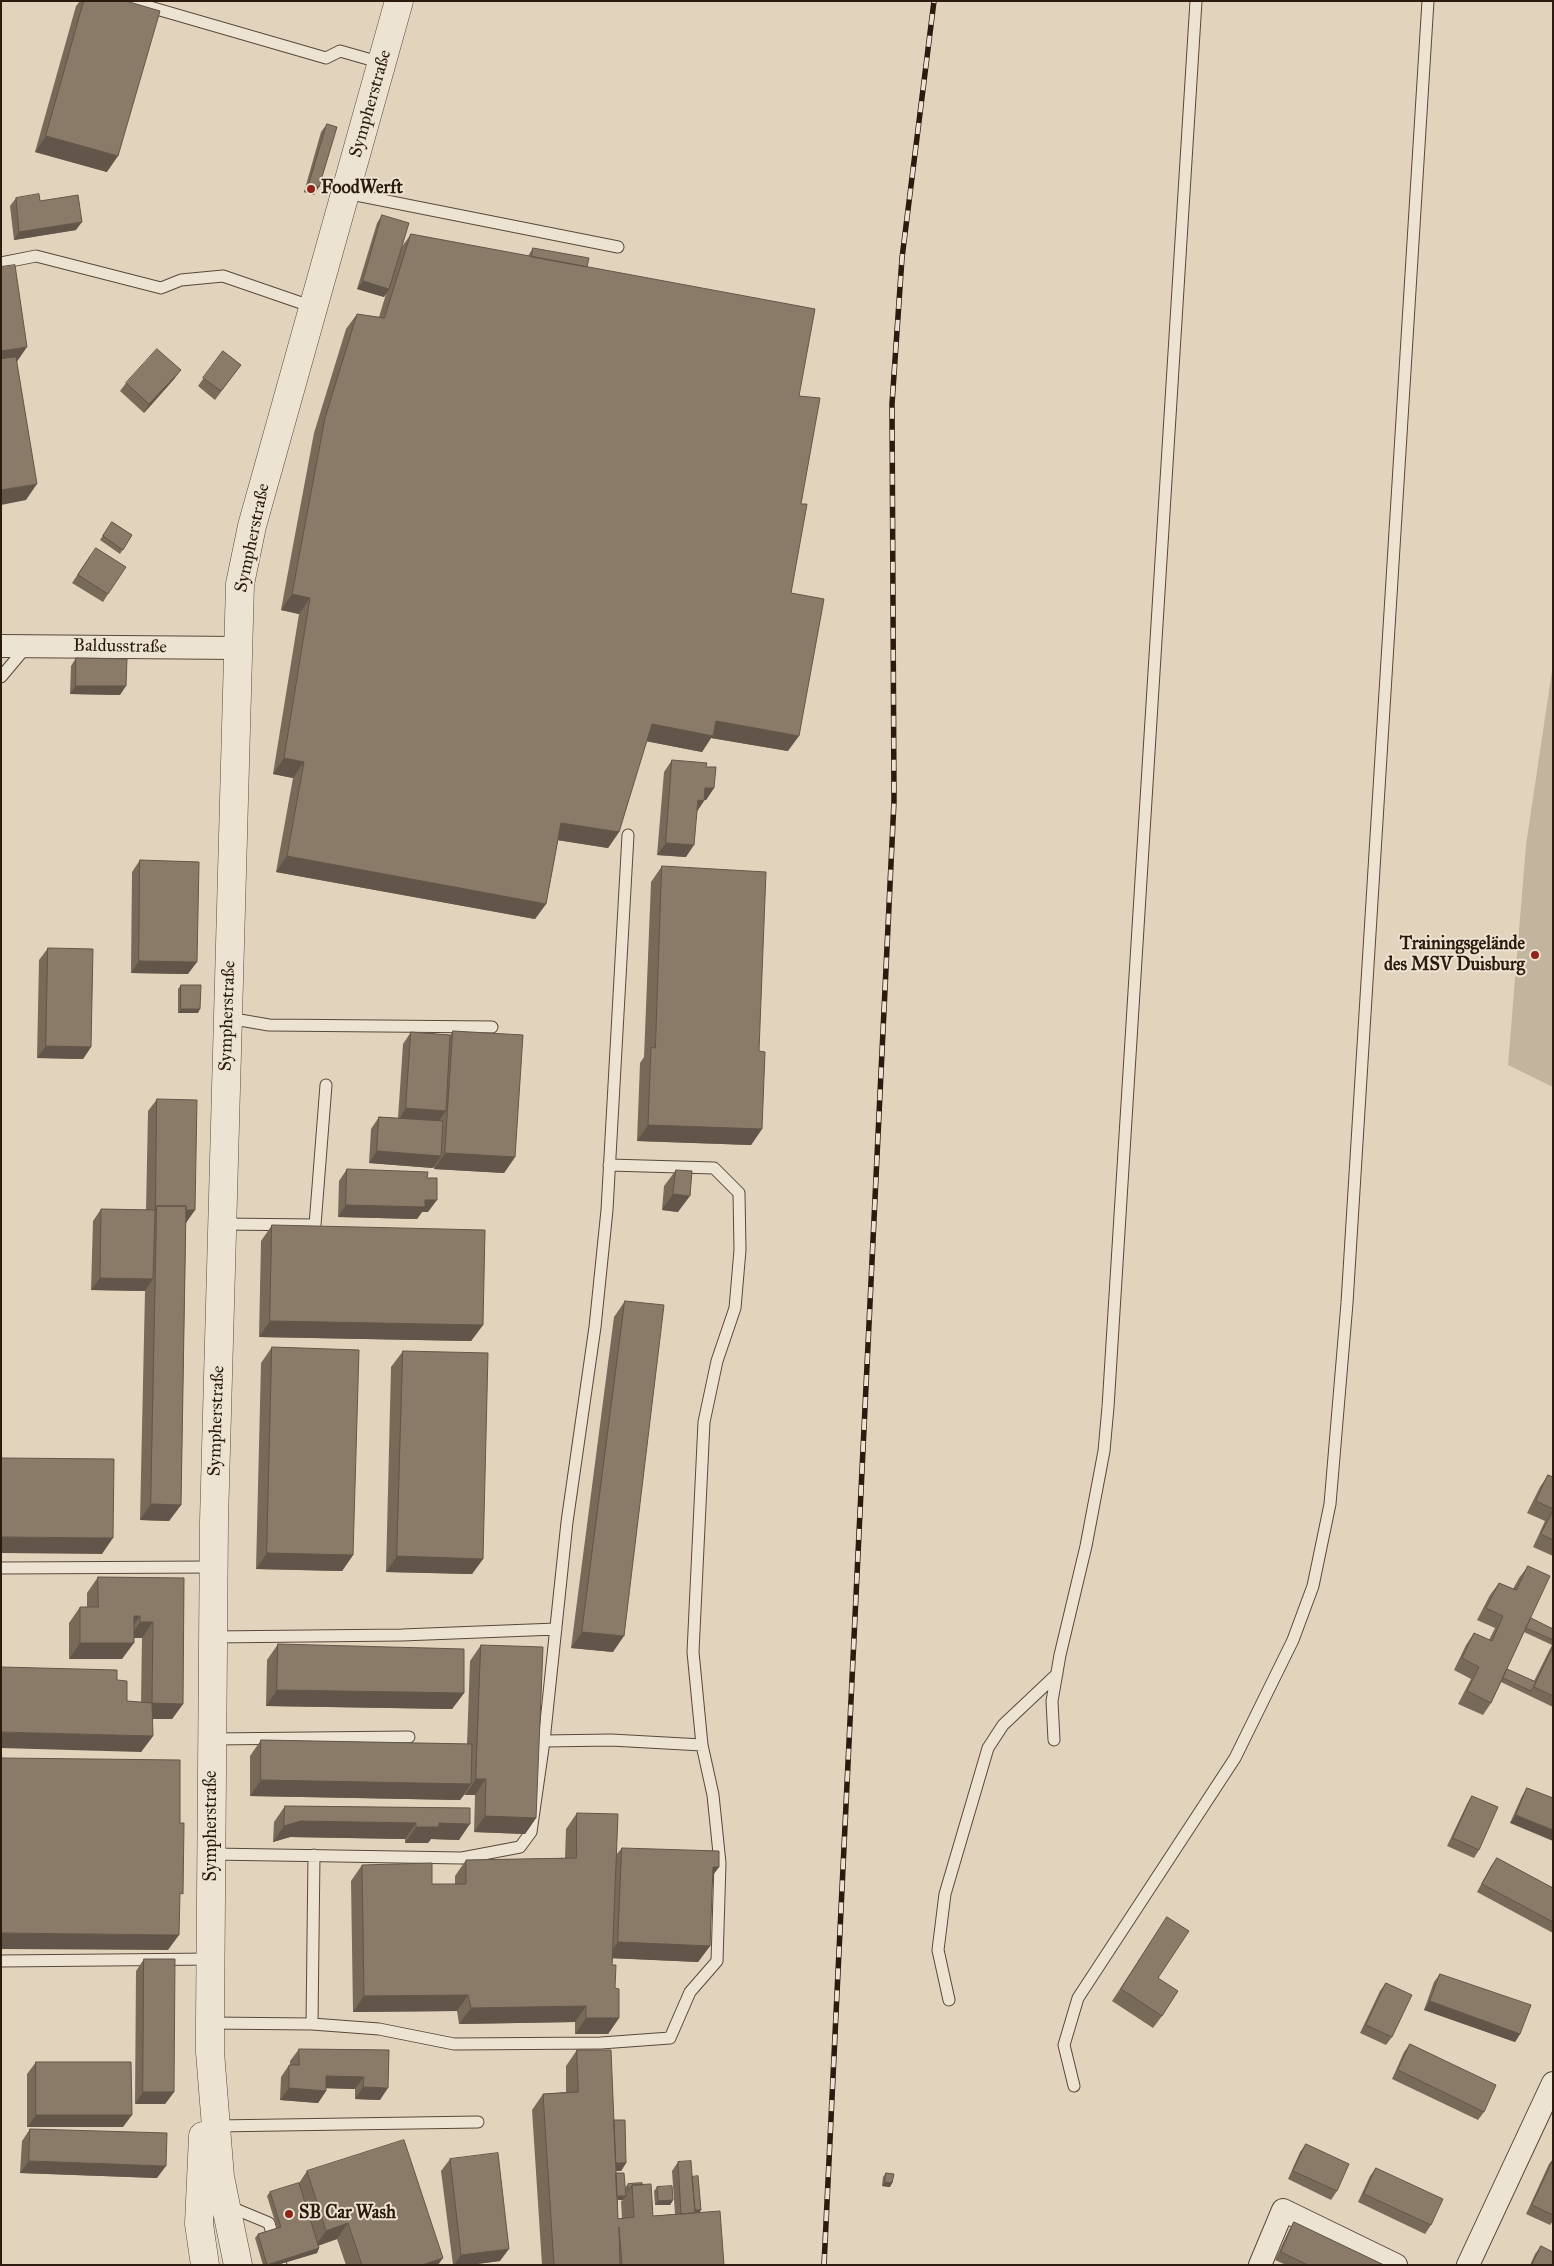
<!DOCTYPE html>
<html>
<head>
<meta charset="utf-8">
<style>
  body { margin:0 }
  #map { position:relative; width:1554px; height:2266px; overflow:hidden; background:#e2d4bc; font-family:"IM FELL Great Primer",serif }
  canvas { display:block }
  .frame { position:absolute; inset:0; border:2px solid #2b1a0d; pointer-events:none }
</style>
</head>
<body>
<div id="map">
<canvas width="1554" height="2266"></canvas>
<div class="frame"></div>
</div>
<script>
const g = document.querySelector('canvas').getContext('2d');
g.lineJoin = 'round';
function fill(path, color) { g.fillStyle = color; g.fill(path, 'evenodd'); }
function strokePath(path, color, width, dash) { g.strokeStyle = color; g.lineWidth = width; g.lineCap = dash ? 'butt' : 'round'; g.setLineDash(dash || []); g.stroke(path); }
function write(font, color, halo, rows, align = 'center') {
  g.font = font + ' "IM FELL Great Primer",serif'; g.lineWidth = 4; g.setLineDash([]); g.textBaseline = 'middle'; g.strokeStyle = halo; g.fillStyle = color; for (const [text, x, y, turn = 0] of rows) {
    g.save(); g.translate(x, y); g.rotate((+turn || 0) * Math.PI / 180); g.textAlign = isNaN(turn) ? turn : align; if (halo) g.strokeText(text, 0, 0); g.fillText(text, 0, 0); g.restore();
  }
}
fill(new Path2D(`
  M1553,664V1087L1508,1065L1526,845Z`), '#c3b49e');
const service = new Path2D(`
  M129,1L326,58L340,51L382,63
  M346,193L618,247
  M1,263L36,256L161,288L181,280L223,276L313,307
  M1,677L27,646
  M228,1018L269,1025L492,1027
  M609,1165L714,1168L739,1193L740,1250L735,1308L717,1361L704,1422L693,1652L702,1745
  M222,1224L315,1225L326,1085
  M1,1568L214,1567
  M213,1637L402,1635L556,1629
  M212,1739L409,1737
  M1054,1740L1052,1701L1060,1655L1086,1546L1104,1451L1108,1407L1196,1
  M212,1854L462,1858L520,1847L531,1832L544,1741L567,1522L595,1327L607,1210L628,835
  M1,1961L211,1959
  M949,2000L938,1950L945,1894L988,1748L1003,1725L1057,1674
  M210,2023L312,2024L379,2029L454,2044L601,2043L670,2038L690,1992L717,1961L720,1863L713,1795L702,1745L611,1740L544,1741
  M312,2024L314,1855
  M1074,2086L1064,2045L1078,1998L1235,1758L1293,1640L1313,1586L1330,1504L1347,1303L1428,1
  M216,2126L478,2122
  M228,2206L269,2223L281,2265`);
const minor = new Path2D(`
  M1,646L238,648
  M1260,2265L1283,2210L1396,2265
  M1468,2265L1553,2083`);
const tertiary = new Path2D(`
  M203,2136L199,2224L205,2265
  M238,2265L220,2177L210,2052V2023L214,1521L240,584L252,526L399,1`);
strokePath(service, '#594839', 13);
strokePath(minor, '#594839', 24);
strokePath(tertiary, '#594839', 29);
strokePath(service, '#ece3d3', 11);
strokePath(minor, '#ece3d3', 22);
strokePath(tertiary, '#ece3d3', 28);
const rail = new Path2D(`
  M824,2265L894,801L892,404L902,258L934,1`);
strokePath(rail, '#2b1a0d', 5.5);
strokePath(rail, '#ece3d3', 4, [11]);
fill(new Path2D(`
  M80,1H126L107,172L35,152L76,6Z
  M327,124L314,195L304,192L321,132Z
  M16,198L40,201L76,230L14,240L10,206Z
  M382,215L401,248L411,234L528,256L533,248L587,267L799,396L801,504L791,593L788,751L711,738L702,752L646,741L619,832L608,848L558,840L546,904L535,919L276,872L293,778L273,774L299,614L281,610L314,433L346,329L357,314L379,317L386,294L384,297L357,289L377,223Z
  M223,351L241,365L215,400L198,386Z
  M175,378L144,413L120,391L126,383Z
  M112,522L132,535L120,554L100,540Z
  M90,556L108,594L103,602L72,583Z
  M76,658L120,695L70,694L71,666Z
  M672,760L706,767L714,788L706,800H704L697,811L686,857L657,855L664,772Z
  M140,860L188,974L131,973L132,872Z
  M662,866L759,1051L762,1129L751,1145L637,1141L640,1063L644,1057L651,882Z
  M48,948L91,1047L83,1059L37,1058L39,960Z
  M181,985L198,1013H178V989Z
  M453,1031L515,1157L504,1173L434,1169V1165L433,1168L369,1163L371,1129L379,1117L398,1118L403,1044L411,1032L450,1035Z
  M157,1099L195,1210L186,1222L181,1505L169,1521L140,1520L145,1291L91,1290L93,1221L101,1209L146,1210L148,1111Z
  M347,1169L428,1212H422L417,1219L338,1217L339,1181Z
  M676,1170L678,1212L662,1210L664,1186Z
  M272,1225L483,1325L471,1341L259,1337L261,1241Z
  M625,1301L613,1652L571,1648L614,1317Z
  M272,1347L353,1555L342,1571L256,1569L261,1363Z
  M403,1351L483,1559L472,1574L386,1572L391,1367Z
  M1548,1475L1553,1477V1556L1533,1547L1545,1521L1527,1513L1540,1487Z
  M1528,1566L1531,1618L1553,1629V1707L1501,1682L1491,1703L1483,1715L1458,1704L1471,1679L1454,1670L1466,1645L1474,1633L1489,1640L1495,1628L1477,1620L1490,1595L1499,1583L1513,1589L1519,1578ZM1524,1632L1552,1645L1534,1681L1507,1669Z
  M98,1577L184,1578L183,1704L172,1719H152L153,1736L141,1752L117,1680L127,1701L141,1702L142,1638H134L122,1659H69V1623L80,1607H87V1593Z
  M278,1644L464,1693L452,1709L266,1706L267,1660Z
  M481,1645L536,1818L525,1834L474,1832L475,1795H465V1794L460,1800L250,1796V1756L261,1740L467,1744L470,1661Z
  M1527,1788L1553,1798L1510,1823L1522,1796Z
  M1472,1796L1479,1850L1474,1858L1447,1846L1467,1804Z
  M285,1806L470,1808L459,1840L431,1839L428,1843H405V1839L290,1837L273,1842L274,1822Z
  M577,1813L616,1855L622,1848L719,1867L712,1876L710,1946L698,1962L613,1958L612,1965L615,1988L619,2018L608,2034H575V2022L459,2024L457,2011L353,2012L351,1881L362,1865L432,1884H455V1876L466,1860L565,1858L566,1829Z
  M1497,1858L1553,1888V1933L1477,1892L1491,1866Z
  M1167,1917L1158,1978L1162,2016L1153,2028L1112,2001Z
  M144,1959L174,2092L165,2104H135L136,1971Z
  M1440,1974L1520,2034L1515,2042L1424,2010L1434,1982Z
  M1386,1983L1392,2037L1386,2045L1360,2033L1380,1991Z
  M1410,2044L1484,2112L1478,2120L1392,2079L1404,2052Z
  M299,2049L389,2050L380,2100L355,2099V2089L326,2088V2091L318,2103L280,2100L281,2077L289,2065H290V2061Z
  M577,2050L614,2120L626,2163L621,2171H616V2173L625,2188L628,2184L642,2183L653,2216L675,2214L672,2171L678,2162L692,2177L701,2210L699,2213L724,2265H542L532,2110L543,2094L566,2092V2066ZM618,2200H623L621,2201L622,2218L618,2219Z
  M36,2062L123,2127H27V2074Z
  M30,2129L157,2178L20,2173L22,2141Z
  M1306,2144L1337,2191L1331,2200L1288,2179L1300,2152Z
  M450,2159L500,2261L469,2265H453L441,2171Z
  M1553,2159V2221L1550,2225L1526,2214L1549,2164Z
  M1376,2168L1431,2225L1425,2234L1358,2202L1370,2176Z
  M307,2171L438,2265H346L337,2239L318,2245L319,2248L317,2253L277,2265H263L255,2238L258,2234L277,2228L267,2196L270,2192L299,2183Z
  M886,2173L892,2183L890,2187L882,2186L883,2177Z
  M657,2187L673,2200L670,2205H655L654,2191Z
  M1294,2222L1384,2265H1286L1275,2260L1289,2230Z
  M1541,2246L1553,2265H1530L1535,2254Z`), '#776a59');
fill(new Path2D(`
  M46,136L118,156L107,172L35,152Z
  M309,184L319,187L314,195L304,192Z
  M82,222L76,230L14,240L19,232Z
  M363,281L389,289L384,297L357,289Z
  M27,347L16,363L1,365V351Z
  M181,370L175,378L144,413L149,404Z
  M37,484L26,500L1,505V490Z
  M292,594L310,598L299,614L281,610Z
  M76,686H126L120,695L70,694Z
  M716,721L799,736L788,751L711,738L702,752L640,740L652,724Z
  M284,758L304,762L293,778L273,774Z
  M705,788H714L706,800H697Z
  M698,800L704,801L696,813Z
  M561,823L619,832L608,848L550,839Z
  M666,843L694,845L686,857L657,855Z
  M287,856L546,904L535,919L276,872Z
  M139,961L197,962L188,974L131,973Z
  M181,1009H200L198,1013H178Z
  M46,1046L91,1047L83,1059L37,1058Z
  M406,1108L446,1111L437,1123L398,1121Z
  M648,1125L762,1129L751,1145L637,1141Z
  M377,1151L441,1156L433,1168L369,1163Z
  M445,1153L515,1157L504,1173L434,1169Z
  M673,1194L690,1196L678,1212L662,1210Z
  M425,1200H437L428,1212H422L417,1219L338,1217L346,1205Z
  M157,1210H195L186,1223Z
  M100,1278L153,1279L145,1291L91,1290Z
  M270,1321L483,1325L471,1341L259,1337Z
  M151,1504L181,1505L169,1521L140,1520Z
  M1,1537L113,1538L102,1554L1,1553Z
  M267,1553L353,1555L342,1571L256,1569Z
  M397,1556L483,1559L472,1574L386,1572Z
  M134,1616H140L129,1632Z
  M140,1622H153L142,1638H129Z
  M582,1632L624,1636L613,1652L571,1648Z
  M80,1643H134L122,1659H69Z
  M277,1690L464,1693L452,1709L266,1706Z
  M152,1703L183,1704L172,1719H141Z
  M1,1732L153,1736L141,1752L1,1748Z
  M476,1779H486L475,1795H465Z
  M261,1780L471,1784L460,1800L250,1796Z
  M1516,1815L1553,1830V1841L1510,1823Z
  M485,1816L536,1818L525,1834L474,1832Z
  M301,1821L416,1823L405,1839L290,1837L273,1842L284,1826Z
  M439,1823L470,1824L459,1840L431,1839L428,1843H405L416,1827Z
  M713,1867H719L707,1883Z
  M1,1933L179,1935L168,1950L1,1949Z
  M618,1942L710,1946L698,1962L607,1958Z
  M468,1995L457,2011L353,2012L364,1996Z
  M1430,2001L1520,2034L1515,2042L1424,2010Z
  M586,2006L575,2022L459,2024L471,2008Z
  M586,2018H619L608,2034H575Z
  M326,2076L364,2077L355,2089L318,2088Z
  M363,2087L388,2088L380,2100L355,2099Z
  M289,2088L326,2091L318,2103L280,2100Z
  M143,2092H174L165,2104H135Z
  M36,2115H132L123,2127H27Z
  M29,2161L166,2166L157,2178L20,2173Z
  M612,2163H626L621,2171H607Z
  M885,2182L892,2183L890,2187L882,2186Z
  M611,2196H626L623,2200H608Z
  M673,2200L670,2205H655L658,2201Z
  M694,2210H701L698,2214H691Z
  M348,2223L337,2239L315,2247L326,2231Z
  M319,2248L317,2253L277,2265H267Z
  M509,2249L500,2261L469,2265H454L461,2255Z
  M443,2258L438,2265H422Z`), '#615649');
const building = new Path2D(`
  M84,1H126L160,11L118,156L46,136Z
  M327,124L337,127L319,187L309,184Z
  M39,194L40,201L78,195L82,222L19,232L16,198Z
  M382,215L409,223L389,289L363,281Z
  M411,234L815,309L799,396L820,398L801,504H807L791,593L824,599L799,736L716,721L713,736L652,724L619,832L561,823L546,904L287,856L304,762L284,758L310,598L292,594L325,418L357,314L384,318Z
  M533,248L589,258L587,267L532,257Z
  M15,265L27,347L1,351V267Z
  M157,349L181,370L149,404L126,383Z
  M223,351L241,365L221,391L203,378Z
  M16,357L37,484L1,490V359Z
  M112,522L132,535L123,550L103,536Z
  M96,548L126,567L108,594L78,575Z
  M76,658L127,659L126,686H76Z
  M672,760L707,763L706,767H716L714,788H705L704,801L698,800L694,845L666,843Z
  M140,860L199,862L197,962L139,961Z
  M662,866L766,872L759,1051L765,1052L762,1129L648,1125L651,1047L655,1048Z
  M48,948L93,949L91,1047L46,1046Z
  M181,985H201L200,1009H181Z
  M453,1031L523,1035L515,1157L445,1153Z
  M411,1032L450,1035L446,1111L406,1108Z
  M157,1099L197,1100L195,1210H186V1206H157L155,1210L153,1279L100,1278L101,1209L155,1210Z
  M379,1117L443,1121L441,1156L377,1151Z
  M347,1169L428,1172L427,1178H437V1200H425V1207L346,1205Z
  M676,1170L692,1171L690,1196L673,1194Z
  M157,1206H186L181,1505L151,1504Z
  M272,1225L485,1230L483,1325L270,1321Z
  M625,1301L664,1305L624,1636L582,1632Z
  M272,1347L359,1350L353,1555L267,1553Z
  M403,1351L488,1353L483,1559L397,1556Z
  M1,1458L114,1459L113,1538L1,1537Z
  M1548,1475L1553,1477V1509L1536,1501Z
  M1553,1511V1540L1541,1534Z
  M1528,1566L1550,1576L1491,1703L1467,1691L1479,1667L1462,1658L1474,1633L1492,1641L1503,1616L1486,1608L1499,1583L1516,1590Z
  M98,1577L184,1578L183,1704L152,1703L153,1622H140V1616H134V1643H80V1607H98Z
  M1531,1618L1553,1629V1640L1526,1628Z
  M278,1644L464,1649V1693L277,1690Z
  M481,1645L543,1647L536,1818L485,1816L486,1779H476Z
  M1553,1647V1696L1534,1687Z
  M1,1667L117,1670V1680L127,1681V1701L152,1703L153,1736L1,1732Z
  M1507,1669L1536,1682L1531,1691L1503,1678Z
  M261,1740L472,1744L471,1784L261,1780Z
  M1,1758L180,1760V1823H184L183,1894L180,1893L179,1935L1,1933Z
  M1527,1788L1553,1798V1830L1516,1815Z
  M1472,1796L1498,1807L1479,1850L1453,1838Z
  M285,1806L470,1808V1824L439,1823V1827H416V1823L301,1821L284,1826Z
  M577,1813L618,1814L612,1965H616L615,1988L619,1989V2018H586V2006L471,2008L468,1995L364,1996L362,1865L432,1863V1884H466V1860L576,1858Z
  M622,1848L719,1851V1867H713L710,1946L618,1942Z
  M1497,1858L1553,1888V1922L1482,1884Z
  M1167,1917L1189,1931L1158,1978L1178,1991L1162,2016L1121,1989Z
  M144,1959H175L174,2092H143Z
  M1440,1974L1531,2005L1520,2034L1430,2001Z
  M1386,1983L1412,1995L1392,2037L1366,2025Z
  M1410,2044L1496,2085L1484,2112L1398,2070Z
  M299,2049L389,2050L388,2088L363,2087L364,2077L326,2076V2091L289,2088V2065H299Z
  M577,2050H611L618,2219L634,2217L632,2185L651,2184L653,2216L720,2211L724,2265H622L619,2227L620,2265H554L543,2094L578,2092Z
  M36,2062H131L132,2115H36Z
  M614,2120H625L626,2163H616Z
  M30,2129L167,2133L166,2166L29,2161Z
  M404,2140L443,2258L422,2265H362L348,2223L326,2231L307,2171Z
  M1306,2144L1349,2164L1337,2191L1293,2171Z
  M498,2153L509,2249L461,2255L450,2159Z
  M1553,2160V2215L1532,2205Z
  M691,2161L695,2213L681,2214L678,2162Z
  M1376,2168L1443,2199L1431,2225L1364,2194Z
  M616,2173H624L626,2196H617Z
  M886,2173L894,2174L892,2183L885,2182Z
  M698,2176L701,2210H695L692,2177Z
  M299,2183L319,2248L267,2265L258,2234L281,2227L270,2192Z
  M642,2183V2185H632L628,2191V2184Z
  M672,2186L673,2200L658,2201L657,2187Z
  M1294,2222L1384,2265H1308L1281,2252Z
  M1541,2246L1553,2252V2265H1532Z`);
fill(building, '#8a7b68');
strokePath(building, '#615649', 1);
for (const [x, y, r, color] of [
  [311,189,5,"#8f2418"],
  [1535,955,5,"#8f2418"],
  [289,2214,5,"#8f2418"]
]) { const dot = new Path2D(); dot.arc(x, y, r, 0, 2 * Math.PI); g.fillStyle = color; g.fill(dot); strokePath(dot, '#ece3d3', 2); }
write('18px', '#2b1a0d', '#ece3d3', [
  ["Sympherstraße",371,104,-74],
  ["Sympherstraße",253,538,-78],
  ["Baldusstraße",120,647,1],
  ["Sympherstraße",228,1016,-88],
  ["Sympherstraße",217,1421,-88],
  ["Sympherstraße",212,1826,-90]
]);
write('bold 18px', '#2b1a0d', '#ece3d3', [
  ["FoodWerft",321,189],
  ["Trainingsgelände",1525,945,"right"],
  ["des MSV Duisburg",1525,966,"right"],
  ["SB Car Wash",299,2214]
], 'left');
</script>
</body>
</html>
